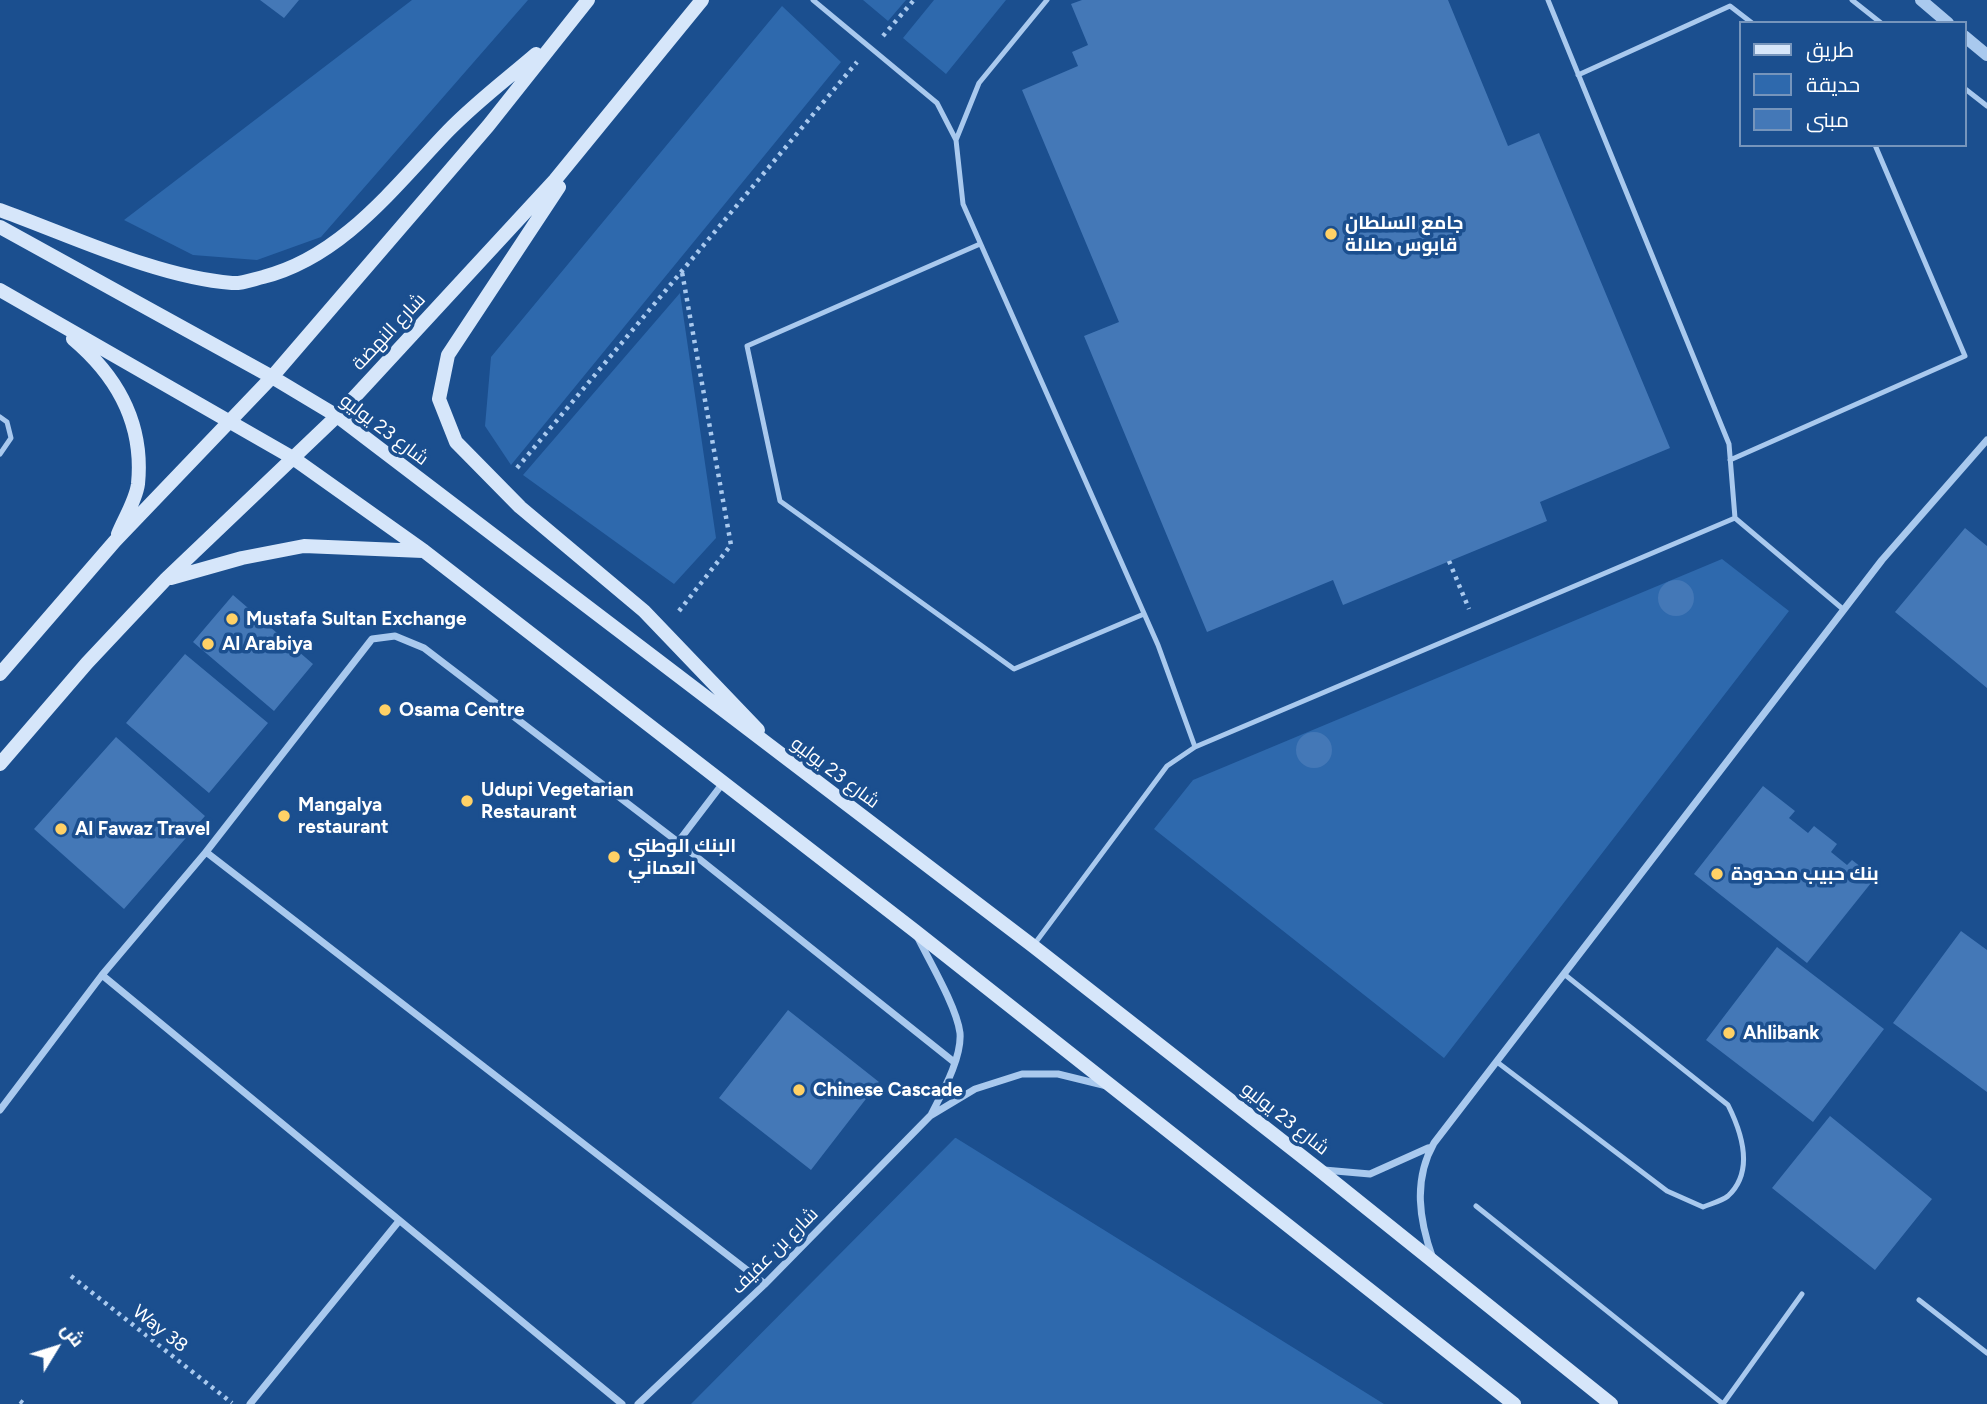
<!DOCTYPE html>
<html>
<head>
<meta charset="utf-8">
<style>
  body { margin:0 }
  #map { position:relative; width:1987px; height:1404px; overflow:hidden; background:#1b4f8f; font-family:Figtree,Cairo,sans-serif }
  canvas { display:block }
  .legend { position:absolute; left:1739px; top:21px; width:228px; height:126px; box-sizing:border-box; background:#1b4f8f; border:2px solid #7695bc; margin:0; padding:9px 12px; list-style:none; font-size:21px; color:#fff }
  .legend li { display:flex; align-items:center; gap:14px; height:35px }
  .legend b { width:35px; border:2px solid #7695bc }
  .north { position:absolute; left:21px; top:1313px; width:70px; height:70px; -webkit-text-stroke:5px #1b4f8f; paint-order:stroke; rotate:52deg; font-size:19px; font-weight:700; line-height:28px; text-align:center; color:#fff }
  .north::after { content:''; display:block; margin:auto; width:24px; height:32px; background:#fff; clip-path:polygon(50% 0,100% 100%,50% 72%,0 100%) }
</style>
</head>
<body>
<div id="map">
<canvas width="1987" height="1404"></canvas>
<ul class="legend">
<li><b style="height:9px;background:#d6e6fa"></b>طريق</li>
<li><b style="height:19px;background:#2e69ad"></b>حديقة</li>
<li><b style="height:19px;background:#4478b7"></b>مبنى</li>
</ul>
<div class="north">ش</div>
</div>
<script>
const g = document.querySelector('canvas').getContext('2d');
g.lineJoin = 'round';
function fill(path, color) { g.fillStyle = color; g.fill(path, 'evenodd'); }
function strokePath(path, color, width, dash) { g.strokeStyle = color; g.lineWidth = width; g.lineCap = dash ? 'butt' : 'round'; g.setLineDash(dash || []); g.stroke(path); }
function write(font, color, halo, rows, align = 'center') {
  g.font = font + ' Figtree,Cairo,sans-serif'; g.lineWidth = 7; g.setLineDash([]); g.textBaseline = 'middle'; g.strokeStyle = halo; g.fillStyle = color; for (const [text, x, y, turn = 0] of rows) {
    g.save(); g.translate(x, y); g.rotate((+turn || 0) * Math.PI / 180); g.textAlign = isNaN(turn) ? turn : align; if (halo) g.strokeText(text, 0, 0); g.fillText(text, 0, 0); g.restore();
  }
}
fill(new Path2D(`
  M412,0H528L321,237L257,260L193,255L124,220Z
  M863,0H906L888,21Z
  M934,0H1006L946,74L903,38Z
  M782,6L841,62L511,465L485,426L491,357Z
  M680,293L716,538L674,584L523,475Z
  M1722,559L1789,611L1444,1058L1154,829L1193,780Z
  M955,1138H956L1384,1404H691Z`), '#2e69ad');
fill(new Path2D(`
  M260,0H299L284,18Z
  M1082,0H1448L1508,146L1539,133L1670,448L1540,502L1547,521L1343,605L1333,580L1207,632L1084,336L1119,322L1022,90L1078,66L1072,52L1088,45L1071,4Z
  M1965,528L1987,546V688L1895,612Z
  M1658 598a18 18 0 1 1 36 0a18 18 0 1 1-36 0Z
  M233,595L313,664L274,711L193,642Z
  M185,654L268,723L209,793L126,723Z
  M1296 750a18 18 0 1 1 36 0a18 18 0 1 1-36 0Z
  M116,737L205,816L124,909L34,829Z
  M1763,786L1795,811L1789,818L1808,833L1814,826L1837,844L1831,852L1847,865L1852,860L1875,878L1807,963L1694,874Z
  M1961,931L1987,950V1092L1893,1023Z
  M1777,947L1884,1029L1813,1122L1706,1040Z
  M788,1010L879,1082L811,1170L719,1098Z
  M1830,1116L1932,1199L1875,1270L1772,1188Z`), '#4478b7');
strokePath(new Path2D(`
  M883,36L914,0
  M517,468L857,62
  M1449,561L1469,609
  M679,611L731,545L682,272
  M71,1276L232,1403
  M20,1401L24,1404`), '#a9c9ee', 4.5, [3.5, 5]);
strokePath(new Path2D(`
  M813,0L937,103L956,140
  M1047,0L979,83L956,140L963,204L1158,645L1195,747
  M1548,0L1729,444L1735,518
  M1852,0L1881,23
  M1578,75L1730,6L1752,23
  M1964,88L1987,106
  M980,244L747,346L780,501L1014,669L1144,614
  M0,417L7,422L11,438L0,454
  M1730,460L1965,356L1875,145
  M1033,946L1167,766L1195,747L1735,518L1844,610
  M1497,1062L1667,1191L1703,1207C1710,1204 1722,1201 1728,1196C1755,1171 1742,1133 1728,1105L1564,974
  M1476,1206L1723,1404
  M1919,1300L1987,1353
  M1723,1404L1802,1294`), '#a9c9ee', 5);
strokePath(new Path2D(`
  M678,842L723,783
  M206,852L765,1284
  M918,938C930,962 957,1008 960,1033C962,1058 942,1093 931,1115
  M102,975L622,1404
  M0,1110L102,975L206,852L372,639L395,636L424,648L678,842L954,1062
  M1324,1170L1370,1174L1428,1148
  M1433,1259C1419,1220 1413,1180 1434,1143L1882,560L1987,440
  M250,1404L399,1221
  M638,1404L765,1284L930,1116L975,1089L1022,1074H1058L1107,1086`), '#a9c9ee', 7);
strokePath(new Path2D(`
  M1921,0L1948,23
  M1964,36L1987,55`), '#a9c9ee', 12);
strokePath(new Path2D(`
  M559,187L448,355L439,399L456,442L520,507L644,611L758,730
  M0,210C72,236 157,277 232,283C242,284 254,279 263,277C342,257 394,187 448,131C475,103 507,79 536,54
  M0,227L272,377L337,416L1033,946L1318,1169L1611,1404
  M0,290L293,458L424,551L915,931L1514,1404
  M73,339C118,377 144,424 138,484C136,500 124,519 118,534
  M171,578L242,558L304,546L423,551
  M0,674L115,541L272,377L488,126L588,0
  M0,764L87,663L166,579L337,416L555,180L702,0`), '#d6e6fa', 14);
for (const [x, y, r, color] of [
  [1331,234,7,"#ffd166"],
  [232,619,7,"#ffd166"],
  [208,644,7,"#ffd166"],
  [385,710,7,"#ffd166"],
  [467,801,7,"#ffd166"],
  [284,816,7,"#ffd166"],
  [61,829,7,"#ffd166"],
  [614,857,7,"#ffd166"],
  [1717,874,7,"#ffd166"],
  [1729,1033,7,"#ffd166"],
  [799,1090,7,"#ffd166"]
]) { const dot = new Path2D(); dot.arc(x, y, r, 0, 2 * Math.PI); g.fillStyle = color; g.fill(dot); strokePath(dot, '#1b4f8f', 2.5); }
write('bold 19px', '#fff', '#1b4f8f', [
  ["جامع السلطان",1345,223],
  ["قابوس صلالة",1345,245],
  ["Mustafa Sultan Exchange",246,619],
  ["Al Arabiya",222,644],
  ["Osama Centre",399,710],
  ["Udupi Vegetarian",481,790],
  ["Restaurant",481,812],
  ["Mangalya",298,805],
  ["restaurant",298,827],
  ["Al Fawaz Travel",75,829],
  ["البنك الوطني",628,846],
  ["العماني",628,868],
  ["بنك حبيب محدودة",1731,874],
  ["Ahlibank",1743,1033],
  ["Chinese Cascade",813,1090]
], 'left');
write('19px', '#fff', '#1b4f8f', [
  ["شارع النهضة",389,332,-47],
  ["شارع 23 يوليو",384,430,37],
  ["شارع 23 يوليو",835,773,37],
  ["شارع 23 يوليو",1285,1119,38],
  ["شارع بن عفيف",775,1251,-45],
  ["Way 38",160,1329,38]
]);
</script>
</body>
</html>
